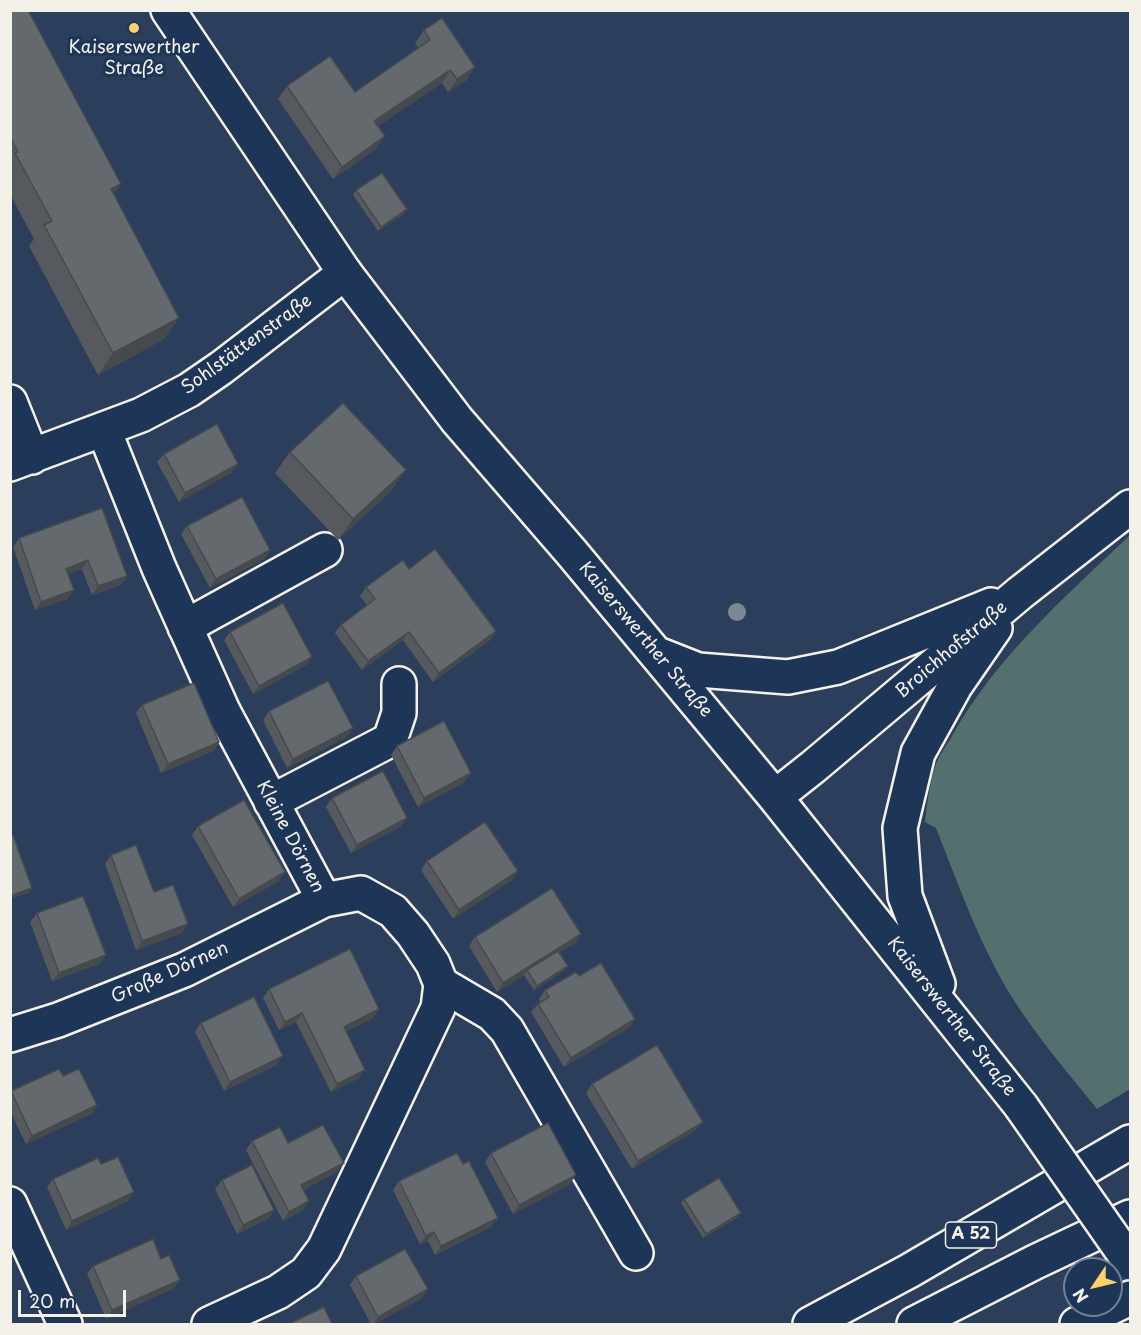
<!DOCTYPE html>
<html>
<head>
<meta charset="utf-8">
<style>
  body { margin:0 }
  #map { position:relative; width:1141px; height:1335px; overflow:hidden; background:#2b3f5c; font-family:"Playpen Sans",sans-serif }
  canvas { display:block }
  .frame { position:absolute; inset:0; border:12px solid #f4f1e8; pointer-events:none }
  .north { position:absolute; left:1063px; top:1257px; width:60px; height:60px; box-sizing:border-box; background:#1d3557; border:2px solid #738091; border-radius:50%; rotate:235deg; font-size:16px; font-weight:700; line-height:24px; text-align:center; color:#f4f1e8 }
  .north::after { content:''; display:block; margin:auto; width:21px; height:27px; background:#ffd166; clip-path:polygon(50% 0,100% 100%,50% 72%,0 100%) }
  .scale { position:absolute; left:18px; top:1290px; width:108px; height:27px; box-sizing:border-box; border:3px solid #f4f1e8; border-top:0; padding-left:8px; font-size:18px; line-height:21px; white-space:nowrap; color:#f4f1e8; -webkit-text-stroke:4px #1d3557; paint-order:stroke }
</style>
</head>
<body>
<div id="map">
<canvas width="1141" height="1335"></canvas>
<div class="frame"></div>
<div class="north">N</div>
<div class="scale">20 m</div>
</div>
<script>
const g = document.querySelector('canvas').getContext('2d');
g.lineJoin = 'round';
function fill(path, color) { g.fillStyle = color; g.fill(path, 'evenodd'); }
function strokePath(path, color, width, dash) { g.strokeStyle = color; g.lineWidth = width; g.lineCap = dash ? 'butt' : 'round'; g.setLineDash(dash || []); g.stroke(path); }
function write(font, color, halo, rows, align = 'center') {
  g.font = font + ' "Playpen Sans",sans-serif'; g.lineWidth = 6; g.setLineDash([]); g.textBaseline = 'middle'; g.strokeStyle = halo; g.fillStyle = color; for (const [text, x, y, turn = 0] of rows) {
    g.save(); g.translate(x, y); g.rotate((+turn || 0) * Math.PI / 180); g.textAlign = isNaN(turn) ? turn : align; if (halo) g.strokeText(text, 0, 0); g.fillText(text, 0, 0); g.restore();
  }
}
fill(new Path2D(`
  M1130,535V1089L1097,1109C1068,1073 1038,1038 1013,999C980,946 959,886 936,828L925,822C927,803 930,782 936,764C940,754 947,745 952,736C995,658 1066,596 1130,535Z`), '#53706e');
const minor = new Path2D(`
  M10,402L32,457
  M104,430L159,568L223,711L324,900L361,893L393,911L413,934L433,964L441,984L438,1008L324,1249L306,1273L278,1292L209,1324
  M10,464L141,415L189,390L221,368L345,273
  M185,627L325,550
  M271,802L390,740L399,713V684
  M441,984L492,1014L507,1030L636,1253
  M10,1035L58,1020L184,970L324,900
  M10,1204L65,1324`);
const major = new Path2D(`
  M168,10L345,273L457,420L572,553L775,797L1021,1106
  M660,655L698,670L788,677L838,667L991,605
  M775,797L813,767L1020,593L1130,507
  M938,984L905,896L900,828L918,753L955,686L995,628`);
const highway = new Path2D(`
  M810,1324L909,1271L1130,1142
  M914,1324L1035,1262L1130,1217
  M1077,1324L1130,1298`);
strokePath(minor, '#f4f1e8', 38);
strokePath(major, '#f4f1e8', 38);
strokePath(highway, '#f4f1e8', 38);
strokePath(minor, '#1d3557', 33);
strokePath(major, '#1d3557', 33);
strokePath(highway, '#1d3557', 33);
const majorBridge = new Path2D(`
  M1021,1106L1130,1262`);
strokePath(majorBridge, '#f4f1e8', 38, []);
strokePath(majorBridge, '#1d3557', 33);
g.fillStyle = '#7b8891';
for (const [x, y] of [
  [737,612]
]) { g.beginPath(); g.arc(x, y, 9, 0, 2 * Math.PI); g.fill(); }
fill(new Path2D(`
  M10,10L114,194L164,339L98,375L29,246L34,239L10,194Z
  M424,30L467,80L448,92L442,83L378,126L376,149L333,179L278,99L287,86L355,92L418,48L415,43Z
  M356,190L404,214L378,231L353,195Z
  M290,452L391,491L338,540L275,473Z
  M164,454L232,472L179,502L157,462Z
  M102,508L121,585L92,595L82,569L68,574V599L35,610L13,547L19,538Z
  M187,526L270,550L264,559L210,588L181,534Z
  M409,569L496,631L490,640L433,682L403,640L362,670L335,633L341,625L367,605L360,596L366,587Z
  M230,632L306,665L253,694L224,640Z
  M142,705L219,742L213,751L161,773L136,713Z
  M269,711L347,737L287,768L263,720Z
  M397,746L465,782L418,807L391,755Z
  M332,798L407,818L401,826L351,853L326,807Z
  M198,826L279,881L233,907L192,835Z
  M111,855L154,892L182,933L136,950L105,864Z
  M427,861L512,880L453,919L421,870Z
  M37,913L106,955L99,964L52,981L30,922Z
  M581,934L575,943L560,952L568,966L565,970L534,990L524,975L497,992L469,946L475,937Z
  M579,976L635,1019L629,1028L564,1067L531,1012L538,1004L541,1002L539,999L545,990Z
  M269,989L379,1009L373,1018L346,1031L359,1078L331,1092L296,1022L279,1030L263,998Z
  M201,1023L276,1065L224,1091L195,1032Z
  M592,1084L696,1130L632,1169L586,1093Z
  M11,1091L97,1105L91,1114L26,1144L10,1111V1093Z
  M252,1141L288,1143L337,1172L303,1190V1210L283,1221L246,1150Z
  M491,1153L570,1184L513,1214L485,1162Z
  M101,1164L128,1201L66,1230L47,1187L53,1179Z
  M222,1180L274,1210L268,1219L237,1234L215,1189Z
  M399,1181L491,1227L435,1255L428,1241L420,1244L393,1190Z
  M684,1199L741,1213L738,1217L703,1238L681,1203Z
  M161,1259L180,1280L174,1288L106,1319L87,1274L93,1266Z
  M356,1276L428,1289L422,1298L374,1324H371L350,1285Z`), '#565a5f');
fill(new Path2D(`
  M475,67L467,80L448,92L457,79Z
  M450,70L442,83L366,134L374,121Z
  M385,136L376,149L333,179L342,167Z
  M121,184L106,205L111,189Z
  M407,209L404,214L378,231L381,227Z
  M179,318L164,339L98,375L113,353Z
  M238,464L232,472L179,502L185,493Z
  M406,470L391,491L338,540L353,519Z
  M270,550L264,559L210,588L216,579Z
  M88,560L82,569L60,577L66,569Z
  M127,576L121,585L92,595L98,586Z
  M74,590L68,599L35,610L41,602Z
  M496,631L490,640L433,682L439,673Z
  M409,632L403,640L362,670L368,661Z
  M312,657L306,665L253,694L259,686Z
  M353,728L347,737L287,768L293,759Z
  M219,742L213,751L161,773L168,764Z
  M471,773L465,782L418,807L424,798Z
  M407,818L401,826L351,853L357,845Z
  M518,871L512,880L453,919L459,910Z
  M285,872L279,881L233,907L239,899Z
  M32,888L29,893L10,899V896Z
  M188,924L182,933L136,950L142,941Z
  M581,934L575,943L528,972L527,970L524,975L497,992L503,983Z
  M106,955L99,964L52,981L59,973Z
  M568,966L565,970L534,990L537,986Z
  M379,1009L373,1018L338,1036L344,1027Z
  M302,1013L296,1022L279,1030L285,1022Z
  M635,1019L629,1028L564,1067L571,1058Z
  M283,1056L276,1065L224,1091L230,1082Z
  M365,1070L359,1078L331,1092L337,1084Z
  M97,1105L91,1114L26,1144L32,1136Z
  M703,1122L696,1130L632,1169L638,1161Z
  M344,1163L337,1172L295,1194L301,1185Z
  M576,1175L570,1184L513,1214L519,1205Z
  M134,1192L128,1201L66,1230L72,1221Z
  M309,1201L303,1210L283,1221L289,1212Z
  M274,1210L268,1219L237,1234L243,1225Z
  M741,1213L738,1217L703,1238L706,1234Z
  M498,1218L491,1227L435,1255L441,1246Z
  M434,1232L428,1241L420,1244L426,1236Z
  M180,1280L174,1288L106,1319L112,1310Z
  M428,1289L422,1298L373,1324L378,1317Z`), '#464a4d');
const building = new Path2D(`
  M10,10H28L121,184L111,189L179,318L113,353L44,225L52,221L15,153L18,152L10,137Z
  M442,18L475,67L457,79L450,70L374,121L385,136L342,167L287,86L330,56L355,92L430,40L424,30Z
  M382,173L407,209L381,227L356,190Z
  M343,403L406,470L353,519L290,452Z
  M217,424L238,464L185,493L164,454Z
  M242,497L270,550L216,579L187,526Z
  M102,508L127,576L98,586L88,560L66,569L74,590L41,602L19,538Z
  M435,549L496,631L439,673L409,632L368,661L341,625L375,599L366,587L403,560L409,569Z
  M283,603L312,657L259,686L230,632Z
  M328,681L353,728L293,759L269,711Z
  M194,683L219,742L168,764L142,705Z
  M444,721L471,773L424,798L397,746Z
  M383,771L407,818L357,845L332,798Z
  M244,800L285,872L239,899L198,826Z
  M485,822L518,871L459,910L427,861Z
  M13,835L32,888L10,896V836Z
  M136,845L154,892L173,885L188,924L142,941L111,855Z
  M552,888L581,934L503,983L475,937Z
  M83,896L106,955L59,973L37,913Z
  M350,949L379,1009L344,1027L365,1070L337,1084L302,1013L285,1022L269,989Z
  M558,951L568,966L537,986L527,970Z
  M601,963L635,1019L571,1058L538,1004L549,997L545,990L576,972L579,976Z
  M254,997L283,1056L230,1082L201,1023Z
  M657,1045L703,1122L638,1161L592,1084Z
  M59,1069L63,1076L79,1069L97,1105L32,1136L11,1091Z
  M548,1123L576,1175L519,1205L491,1153Z
  M323,1125L344,1163L301,1185L309,1201L289,1212L252,1141L280,1127L288,1143Z
  M457,1153L463,1164L469,1161L498,1218L441,1246L434,1232L426,1236L399,1181Z
  M118,1157L134,1192L72,1221L53,1179L98,1158L101,1164Z
  M252,1165L274,1210L243,1225L222,1180Z
  M719,1178L741,1213L706,1234L684,1199Z
  M153,1239L161,1259L169,1255L180,1280L112,1310L93,1266Z
  M405,1249L428,1289L378,1317L356,1276Z
  M324,1307L332,1324H289Z`);
fill(building, '#64696e');
strokePath(building, '#464a4d', 1.5);
for (const [x, y, r, color] of [
  [134,28,6,"#ffd166"]
]) { const dot = new Path2D(); dot.arc(x, y, r, 0, 2 * Math.PI); g.fillStyle = color; g.fill(dot); strokePath(dot, '#1d3557', 2); }
for (const [x, y, w] of [
  [971,1235,51]
]) { const box = new Path2D(); box.roundRect(x - w / 2, y - 13, w, 26, 4.5); g.fillStyle = '#1d3557'; g.fill(box); strokePath(box, '#f4f1e8', 1.5); }
write('bold 16px', '#f4f1e8', null, [
  ["A 52",971,1235]
]);
write('18px', '#f4f1e8', '#1d3557', [
  ["Kaiserswerther",134,48],
  ["Straße",134,69]
]);
write('18px', '#f4f1e8', '#1d3557', [
  ["Sohlstättenstraße",247,345,-36],
  ["Kaiserswerther Straße",645,640,50],
  ["Broichhofstraße",952,650,-40],
  ["Kleine Dörnen",290,837,62],
  ["Große Dörnen",170,973,-24],
  ["Kaiserswerther Straße",951,1017,52]
]);
</script>
</body>
</html>
